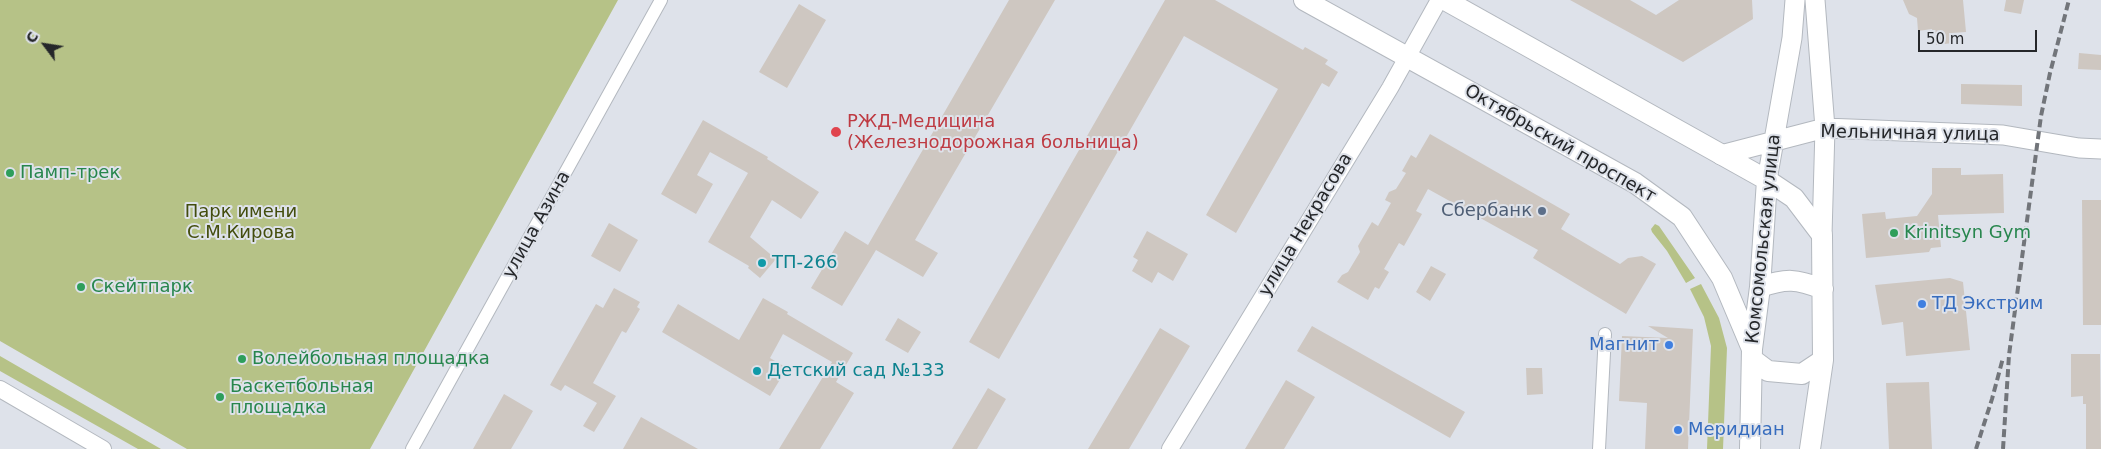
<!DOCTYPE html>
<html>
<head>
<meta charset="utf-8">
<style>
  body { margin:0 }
  #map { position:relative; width:2101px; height:449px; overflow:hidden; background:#dee2ea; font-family:"DejaVu Sans",sans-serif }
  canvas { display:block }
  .north { position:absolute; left:20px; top:20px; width:50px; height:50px; -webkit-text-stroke:4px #dee2ea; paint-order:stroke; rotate:301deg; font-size:14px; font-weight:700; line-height:20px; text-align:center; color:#25272a }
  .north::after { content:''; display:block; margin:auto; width:18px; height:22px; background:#25272a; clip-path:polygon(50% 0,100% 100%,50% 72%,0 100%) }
  .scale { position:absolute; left:1918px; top:30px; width:119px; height:22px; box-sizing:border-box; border:2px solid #25272a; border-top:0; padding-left:6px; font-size:15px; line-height:18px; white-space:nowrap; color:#25272a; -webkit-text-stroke:4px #dee2ea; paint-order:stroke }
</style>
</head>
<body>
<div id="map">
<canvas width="2101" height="449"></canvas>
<div class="north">С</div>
<div class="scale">50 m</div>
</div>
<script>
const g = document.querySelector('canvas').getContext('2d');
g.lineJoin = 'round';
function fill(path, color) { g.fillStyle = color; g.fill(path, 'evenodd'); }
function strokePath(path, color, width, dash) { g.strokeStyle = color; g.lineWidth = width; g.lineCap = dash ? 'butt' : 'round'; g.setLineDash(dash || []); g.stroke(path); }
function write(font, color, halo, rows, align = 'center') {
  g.font = font + ' "DejaVu Sans",sans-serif'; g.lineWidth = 4; g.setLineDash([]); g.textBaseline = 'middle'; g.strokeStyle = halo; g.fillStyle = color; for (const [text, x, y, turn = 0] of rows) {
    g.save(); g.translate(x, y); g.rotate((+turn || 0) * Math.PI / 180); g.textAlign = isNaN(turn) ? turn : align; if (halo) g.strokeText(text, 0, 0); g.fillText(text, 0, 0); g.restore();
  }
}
fill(new Path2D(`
  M0,0H618L370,449H187L0,341Z
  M1655,224L1659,226L1695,278L1686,283L1667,251L1652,232L1651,229Z
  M1701,284L1719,318L1727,348L1723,449H1707L1711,346L1704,317L1690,289Z
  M0,356L161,449H138L0,371Z`), '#b6c287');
fill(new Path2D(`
  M1009,0H1055L915,240L938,253L923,277L876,250L842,306L811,288L845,231L868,245Z
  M1165,0H1215L1303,50L1305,47L1328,60L1325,64L1338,72L1329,87L1322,83L1236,233L1206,215L1278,89L1184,36L999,359L969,342Z
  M1570,0H1630L1656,15L1679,0H1752L1753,19L1683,62Z
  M1903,0H1963L1966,32L1952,33L1953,43L1936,45L1935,35L1933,36L1932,29L1918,31L1917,18L1909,14Z
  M2006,0H2024L2021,14L2004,11Z
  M799,4L826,20L787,88L759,72Z
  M2079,53L2101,55V70L2078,69Z
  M1961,84L2022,85V106L1961,104Z
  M703,120L768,157L767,159L819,192L801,219L772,200L750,237L776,259L760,278L748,268L749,266L708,242L748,173L710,152L697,175L713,184L696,214L661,194Z
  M1430,134L1570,214L1561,229L1620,264L1628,258L1642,256L1656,264L1626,314L1533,258L1538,250L1428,189L1416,211L1422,214L1404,246L1399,243L1384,269L1389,272L1379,289L1375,287L1368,300L1337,282L1342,275L1348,272L1360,252L1358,246L1372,222L1378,226L1391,203L1385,200L1389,192L1396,189L1406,173L1402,171L1411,155L1416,158Z
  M1932,168H1961V175L2003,174L2004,213L1938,215L1941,247L1931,248L1929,252L1866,258L1862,214L1885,212L1886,219L1917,216L1932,194Z
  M2082,200H2101V325H2083Z
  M609,223L638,240L620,272L591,256Z
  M1147,231L1188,254L1173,281L1158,272L1152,283L1132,271L1138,260L1133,257Z
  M1431,266L1446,274L1430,301L1416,292Z
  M1950,278L1963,282L1970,350L1906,356L1903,322L1882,325L1875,285Z
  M614,288L640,302L637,307L640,309L626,333L622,331L593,383L616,396L594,432L583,426L597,403L565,385L561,391L550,385L596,304L603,308Z
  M763,298L788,312L787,314L853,353L836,382L854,393L820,449H779L832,362L783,334L770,358L787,368L770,396L662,332L678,304L739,340Z
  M898,318L921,332L908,353L885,340Z
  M1312,326L1465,412L1450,438L1297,351Z
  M1648,326L1693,329L1688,449H1645L1647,403L1619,401L1622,336L1668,338Z
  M1160,328L1190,346L1129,449H1088Z
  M2071,354H2100L2101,449H2086V404H2083V396L2071,397Z
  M1526,368H1542L1543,394L1527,395Z
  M1286,380L1315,397L1284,449H1245Z
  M1929,382L1932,449H1889L1886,383Z
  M988,388L1006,399L977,449H952Z
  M504,394L533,411L511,449H473Z
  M641,417L698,449H623Z`), '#cec7c1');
const minor = new Path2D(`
  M412,449L661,0
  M1599,449L1605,334`);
const tertiary = new Path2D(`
  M0,389L103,449
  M1170,449L1390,88L1439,0`);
const secondary = new Path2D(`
  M1815,0L1825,128L1822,235
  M1721,155L1825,128L2003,135L2079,148L2101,149
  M1767,180L1792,38L1795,0`);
const primary = new Path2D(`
  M1304,0L1635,183L1682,217L1722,278L1752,349
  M1445,0L1767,180L1794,198L1822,235L1823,360L1810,449
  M1760,287C1787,278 1796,279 1823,289
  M1752,359L1768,371L1802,374L1823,360
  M1750,449L1752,349L1760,287L1767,180`);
strokePath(minor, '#b3b8bf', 14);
strokePath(tertiary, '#b3b8bf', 18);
strokePath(secondary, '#b3b8bf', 21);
strokePath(primary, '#b3b8bf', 22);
strokePath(minor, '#fff', 12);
strokePath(tertiary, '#fff', 16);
strokePath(secondary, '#fff', 19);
strokePath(primary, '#fff', 20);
strokePath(new Path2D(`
  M1976,449L1992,399L2003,358
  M2003,449L2009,355L2041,116L2050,73L2069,0`), '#72757a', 4, [8, 4]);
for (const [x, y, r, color] of [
  [836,132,6,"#e0444e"],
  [10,173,5,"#2e9e5b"],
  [1542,211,5,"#5c6f8a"],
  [1894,233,5,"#2e9e5b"],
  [762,263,5,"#0f9aa8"],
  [81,287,5,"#2e9e5b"],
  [1922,304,5,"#3f7fe0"],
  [1669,345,5,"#3f7fe0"],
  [242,359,5,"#2e9e5b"],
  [757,371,5,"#0f9aa8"],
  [220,397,5,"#2e9e5b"],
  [1678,430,5,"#3f7fe0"]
]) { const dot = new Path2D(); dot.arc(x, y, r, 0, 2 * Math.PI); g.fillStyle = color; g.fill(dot); strokePath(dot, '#dee2ea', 2); }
write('18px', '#be3a42', '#dee2ea', [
  ["РЖД-Медицина",847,122],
  ["(Железнодорожная больница)",847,143]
], 'left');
write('18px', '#25272a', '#dee2ea', [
  ["Мельничная улица",1910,134,1],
  ["Октябрьский проспект",1560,144,30],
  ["улица Азина",537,225,-61],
  ["улица Некрасова",1306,225,-59],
  ["Комсомольская улица",1764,239,-84]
]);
write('18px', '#27864d', '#dee2ea', [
  ["Памп-трек",20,173],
  ["Krinitsyn Gym",1904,233],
  ["Скейтпарк",91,287],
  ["Волейбольная площадка",252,359],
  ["Баскетбольная",230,387],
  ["площадка",230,408]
], 'left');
write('18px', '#4e5e75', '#dee2ea', [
  ["Сбербанк",1532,211]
], 'right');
write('18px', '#434d0d', '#dee2ea', [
  ["Парк имени",241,212],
  ["С.М.Кирова",241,233]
]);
write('18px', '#0d838f', '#dee2ea', [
  ["ТП-266",772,263],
  ["Детский сад №133",767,371]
], 'left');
write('18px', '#366cbe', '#dee2ea', [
  ["ТД Экстрим",1932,304],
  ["Магнит",1659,345,"right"],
  ["Меридиан",1688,430]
], 'left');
</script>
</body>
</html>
